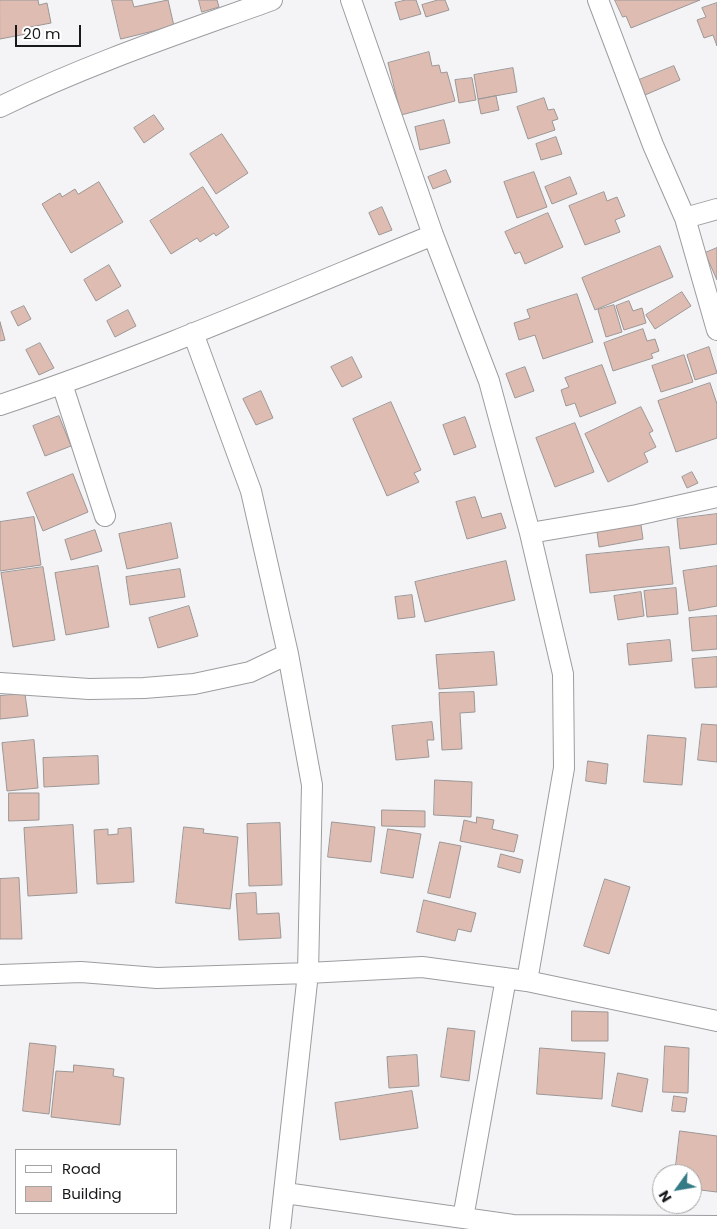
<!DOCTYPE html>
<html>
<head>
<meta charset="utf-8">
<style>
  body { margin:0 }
  #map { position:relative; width:717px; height:1229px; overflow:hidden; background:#f4f4f7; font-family:Poppins,sans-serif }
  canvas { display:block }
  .legend { position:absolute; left:15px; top:1149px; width:162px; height:65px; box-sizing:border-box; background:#fff; border:1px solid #a3a3a3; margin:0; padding:6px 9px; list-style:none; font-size:15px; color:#18191a }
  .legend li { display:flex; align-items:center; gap:10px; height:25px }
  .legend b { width:25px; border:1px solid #a3a3a3 }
  .north { position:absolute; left:652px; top:1164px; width:50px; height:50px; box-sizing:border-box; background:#fff; border:1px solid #a3a3a3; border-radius:50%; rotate:238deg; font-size:14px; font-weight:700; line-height:20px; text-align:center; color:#18191a }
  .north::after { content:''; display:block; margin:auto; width:18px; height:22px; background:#347b85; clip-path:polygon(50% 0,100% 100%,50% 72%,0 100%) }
  .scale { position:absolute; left:15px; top:25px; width:66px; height:22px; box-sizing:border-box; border:2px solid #18191a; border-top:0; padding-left:6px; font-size:15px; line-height:18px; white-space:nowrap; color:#18191a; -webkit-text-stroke:4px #fff; paint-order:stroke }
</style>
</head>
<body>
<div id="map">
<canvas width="717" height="1229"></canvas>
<ul class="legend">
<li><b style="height:6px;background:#fff"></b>Road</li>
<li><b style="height:14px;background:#dfbcb2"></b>Building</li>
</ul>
<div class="north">N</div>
<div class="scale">20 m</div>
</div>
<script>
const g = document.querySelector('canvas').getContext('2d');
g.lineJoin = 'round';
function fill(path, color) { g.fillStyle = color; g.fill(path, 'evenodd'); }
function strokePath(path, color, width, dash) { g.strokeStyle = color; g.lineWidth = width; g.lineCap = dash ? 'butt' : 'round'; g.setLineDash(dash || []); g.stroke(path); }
const building = new Path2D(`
  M0,0H38L39,5L47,3L51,23L25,28L26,34L0,39Z
  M112,0H132L134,7L168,0L174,26L121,39Z
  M199,0H217L219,7L202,12Z
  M406,0H416L421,14L400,20L395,3Z
  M438,0H445L449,10L426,17L422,5Z
  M615,0H700L631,28L626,16L623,17Z
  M717,3V46L713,35L704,38L697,20L706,17L702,8Z
  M429,52L432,66L439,65L441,73L447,72L455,101L401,115L388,63Z
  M674,66L680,80L645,95L639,80Z
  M513,68L517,92L478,99L474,75Z
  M472,78L476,100L459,103L455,80Z
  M496,96L499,110L481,114L478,100Z
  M544,98L548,110L554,109L558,119L552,121L555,130L528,139L517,107Z
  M154,115L164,129L144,143L134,128Z
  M444,120L450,143L420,150L415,127Z
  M222,134L248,173L216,194L190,154Z
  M556,137L562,154L541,160L536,144Z
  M446,170L451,182L433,189L428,177Z
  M534,172L547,207L517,218L504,182Z
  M570,177L577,194L552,204L545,187Z
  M99,182L123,222L71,253L42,204L60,193L62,197L75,189L78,194Z
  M203,187L229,227L216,236L214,233L200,242L197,238L171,254L150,221Z
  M604,192L607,201L617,197L625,216L615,220L620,232L585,245L569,206Z
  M382,207L392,230L379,235L369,213Z
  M548,213L563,247L525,264L520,252L515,254L505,232Z
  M660,246L673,277L595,310L582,278Z
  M717,248V280L705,253Z
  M109,265L121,286L96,301L84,280Z
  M682,292L691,306L655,329L646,315Z
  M577,294L593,342L543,359L535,335L519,340L514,323L530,318L527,310Z
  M629,301L633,311L642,308L646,323L624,330L616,306Z
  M614,305L622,332L606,337L598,310Z
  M24,306L31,319L18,326L11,312Z
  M128,310L136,326L115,337L107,321Z
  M0,322L5,340L0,341Z
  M643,329L647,341L655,339L659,351L651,354L653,358L613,371L604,343Z
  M40,343L54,368L39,375L26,350Z
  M709,347L717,373L695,380L687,355Z
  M684,355L693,382L661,392L652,366Z
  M352,357L362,377L342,387L331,367Z
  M602,365L616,403L580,417L575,403L566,406L561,390L569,387L565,378Z
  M525,367L534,391L515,398L506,374Z
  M710,383L717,404V438L676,452L658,401Z
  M261,391L273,418L256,425L243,399Z
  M391,402L421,470L414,473L419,482L387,496L353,419Z
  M641,407L653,431L649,433L656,447L644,453L648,462L608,482L585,434Z
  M59,416L71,446L45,456L33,426Z
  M465,417L476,447L454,455L443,425Z
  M575,423L594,472L555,487L536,438Z
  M692,472L698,483L687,488L682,477Z
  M73,474L88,512L43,531L27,493Z
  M475,497L482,518L501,513L506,528L467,539L456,502Z
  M717,514V544L680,549L677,519Z
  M34,517L41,565L0,571V522Z
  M171,523L178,558L127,569L119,534Z
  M641,525L643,539L599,547L597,532Z
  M95,530L102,551L71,560L65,540Z
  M669,547L673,584L590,593L586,555Z
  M506,561L515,600L425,622L415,582Z
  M98,566L109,627L66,635L55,573Z
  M717,566V606L689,611L683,571Z
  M43,567L55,640L13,647L1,573Z
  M180,569L185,597L130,605L126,577Z
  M676,588L678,614L647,617L644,591Z
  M641,592L644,616L618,620L614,596Z
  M412,595L415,617L398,619L395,597Z
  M189,606L198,636L158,648L149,618Z
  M717,616V649L692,651L689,618Z
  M670,640L672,661L629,665L627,644Z
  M494,652L497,685L439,689L436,655Z
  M717,657V687L695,688L692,659Z
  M474,692L475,712L460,713L462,749L442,750L439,693Z
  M25,694L28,716L0,719V696Z
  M432,722L434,740H427L429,757L396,760L392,726Z
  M702,724L717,725V762L698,760Z
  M648,735L686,738L682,785L644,782Z
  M34,740L38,788L7,791L2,743Z
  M98,756L99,784L44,787L43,758Z
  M588,761L608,764L606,784L586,781Z
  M435,780L472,782L471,817L434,815Z
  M9,793H39V820L9,821Z
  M382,810L425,811V827L382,826Z
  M477,817L494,820L492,829L518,835L514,852L460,841L464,820L476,823Z
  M332,822L375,827L371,862L328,857Z
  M280,823L282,885L249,886L247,824Z
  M73,825L77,893L28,896L24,828Z
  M184,827L204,829L203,833L238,837L230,909L176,903Z
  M131,828L134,882L97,884L94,830L108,829V835L118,834V829Z
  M388,829L421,834L413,878L381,873Z
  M440,842L461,846L450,898L428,893Z
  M501,854L523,860L520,873L498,867Z
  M19,878L22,939H0V879Z
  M605,879L630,887L609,954L584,946Z
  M256,893L257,914L279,913L281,938L239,940L236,894Z
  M424,900L476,913L471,932L458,929L455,941L417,932Z
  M572,1011L608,1012V1041H572Z
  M448,1028L475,1031L469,1081L441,1077Z
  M30,1043L56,1046L49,1114L23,1111Z
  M665,1046L689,1048L688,1093L663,1092Z
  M540,1048L605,1053L602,1099L537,1094Z
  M417,1055L419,1086L389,1088L387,1057Z
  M74,1065L114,1069L113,1076L124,1078L120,1125L51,1117L56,1071L73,1072Z
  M618,1073L648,1079L642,1112L612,1106Z
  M412,1091L418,1128L340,1140L335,1103Z
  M674,1096L687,1098L685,1112L672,1111Z
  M680,1131L717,1136V1192L692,1189V1174H675Z`);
fill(building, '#dfbcb2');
strokePath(building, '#9b9796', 1);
const minor = new Path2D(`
  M351,0L433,235L489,381L530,533L563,674L564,768L527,981
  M598,0L653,145L685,218L717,330
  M0,107C87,64 181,33 272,0
  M685,218L717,209
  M193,333L251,491L288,654L312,785L308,973L280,1229
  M62,384L105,516
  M0,405C147,356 289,294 433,235
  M530,533L637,515L717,497
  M0,683L89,689L144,688L194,684L250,672L288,654
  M0,975L81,972L157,978L308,973L422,967L527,981L717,1021
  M285,1193L513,1225L717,1226
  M463,1218L506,978`);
strokePath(minor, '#9c9da0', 22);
strokePath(minor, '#fff', 20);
</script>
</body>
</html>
